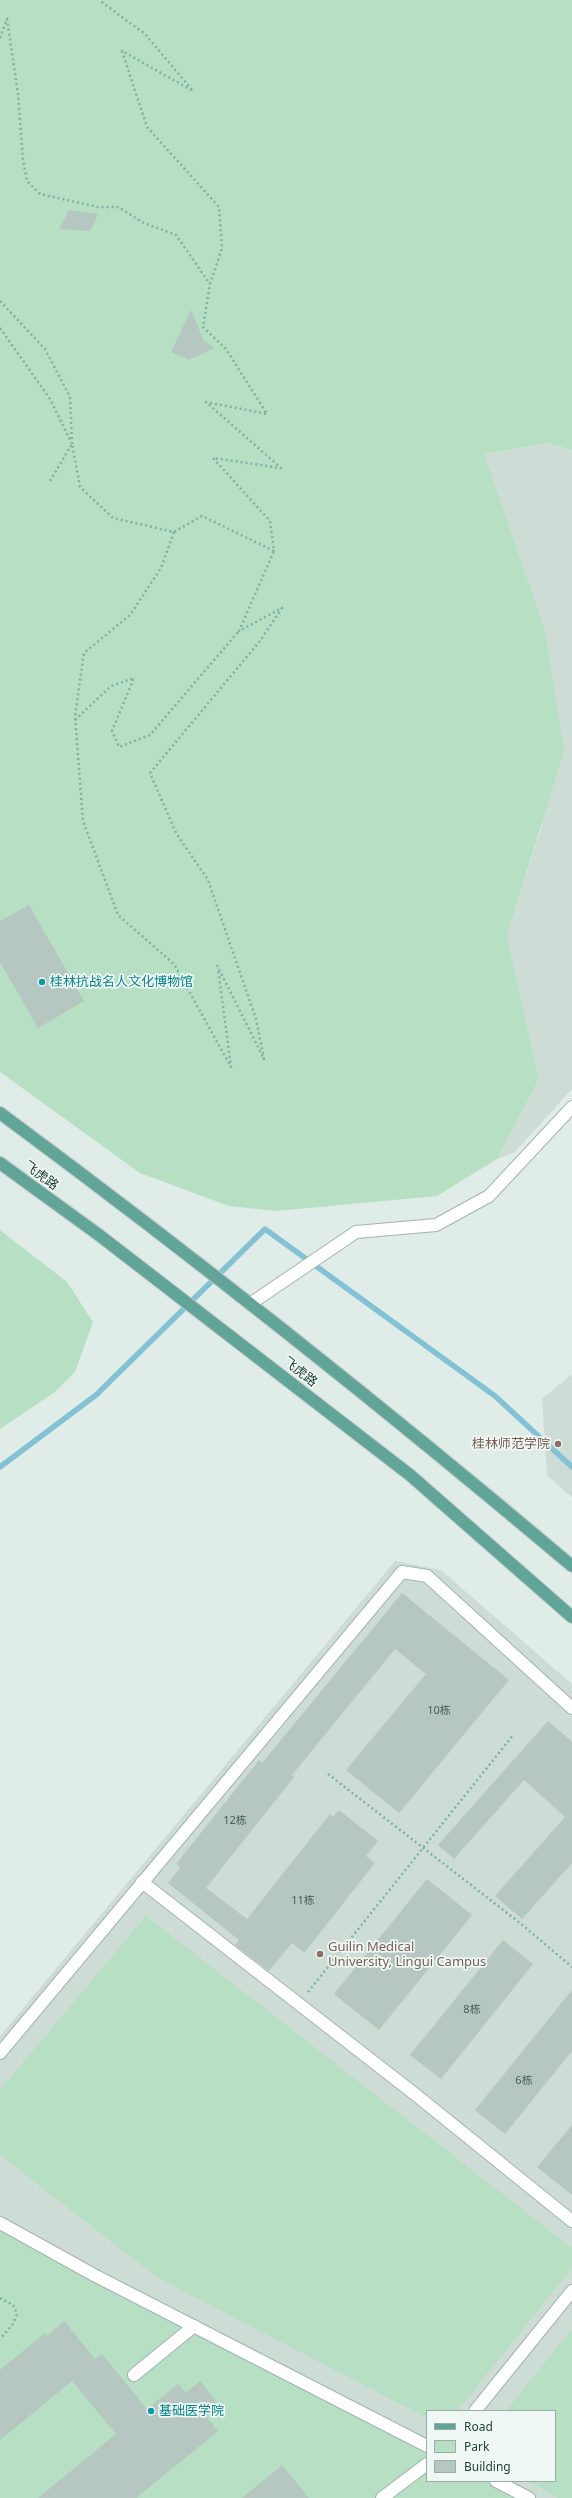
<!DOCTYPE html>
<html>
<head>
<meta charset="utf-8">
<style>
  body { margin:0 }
  #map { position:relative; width:572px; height:2498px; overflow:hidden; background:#dfece7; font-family:"Noto Sans",sans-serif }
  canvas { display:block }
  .legend { position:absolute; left:426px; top:2410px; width:130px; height:72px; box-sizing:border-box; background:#f0f8f5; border:1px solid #9cada9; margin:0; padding:5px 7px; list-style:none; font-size:12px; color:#1f3d37 }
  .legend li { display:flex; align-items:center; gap:8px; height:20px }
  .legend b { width:20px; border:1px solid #9cada9 }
</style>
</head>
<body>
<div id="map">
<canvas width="572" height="2498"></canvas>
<ul class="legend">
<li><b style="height:5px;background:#61a498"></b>Road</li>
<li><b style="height:11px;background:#b6dfc4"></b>Park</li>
<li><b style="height:11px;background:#b5c7c0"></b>Building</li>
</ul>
</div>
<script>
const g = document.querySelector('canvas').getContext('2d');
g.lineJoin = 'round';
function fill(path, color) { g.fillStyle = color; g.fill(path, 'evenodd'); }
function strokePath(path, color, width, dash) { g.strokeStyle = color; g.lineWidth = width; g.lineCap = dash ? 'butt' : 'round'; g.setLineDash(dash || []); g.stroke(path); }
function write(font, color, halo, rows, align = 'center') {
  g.font = font + ' "Noto Sans","Noto Sans SC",sans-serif'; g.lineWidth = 3.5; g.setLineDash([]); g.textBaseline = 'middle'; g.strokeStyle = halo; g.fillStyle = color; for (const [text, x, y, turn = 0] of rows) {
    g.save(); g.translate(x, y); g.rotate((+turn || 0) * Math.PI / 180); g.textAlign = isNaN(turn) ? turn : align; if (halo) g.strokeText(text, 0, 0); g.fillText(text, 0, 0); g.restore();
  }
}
fill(new Path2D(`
  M548,443L572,450V1089L514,1153L497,1159L539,1079L507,936L542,825L500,505L484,454Z
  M572,1374V1497L547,1476L542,1399Z
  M395,1561L441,1570L572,1684V2498H0V2036ZM427,2411H555V2481H427Z`), '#cedcd6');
fill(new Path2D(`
  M0,0H572V450L548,443L484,454L545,631L564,751L507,936L539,1079L497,1159L437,1196L276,1211L229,1206L140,1173L0,1072Z
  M0,1230L67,1282L93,1322L75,1372L56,1391L0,1429Z
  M146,1916L572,2248V2268L457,2411H427V2418L158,2278L0,2155V2090Z
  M0,2223L427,2446V2481H496L529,2498H0Z
  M572,2329V2498H558L529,2481H555V2411H506Z`), '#b6dfc4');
strokePath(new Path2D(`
  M0,1467L96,1395L265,1229L495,1396L572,1467`), '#83c2d5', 5.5);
fill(new Path2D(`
  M69,210L98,214L90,231L59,229Z
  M191,310L204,341L214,348L189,360L171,352Z
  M29,905L84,1001L38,1028L0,962V921Z
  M402,1593L509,1680L399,1813L346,1770L426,1674L395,1649L292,1775L294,1777L206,1888L247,1919L330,1814L333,1817L339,1810L378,1841L366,1856L375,1863L304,1953L292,1943L269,1971L235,1945L239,1940L168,1883L180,1868L176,1864L259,1760L262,1763Z
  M548,1721L572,1742V1863L522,1919L495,1896L565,1817L524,1780L454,1859L438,1845Z
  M427,1879L472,1915L379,2030L334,1994Z
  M503,1940L533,1964L441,2079L410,2055Z
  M572,1990V2051L505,2134L475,2110Z
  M572,2125V2195L537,2167Z
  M64,2321L95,2359L102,2354L147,2409L178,2384L186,2393L200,2381L217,2402L203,2413L218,2431L136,2498H38L116,2434L72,2381L0,2440V2370L45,2333L47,2336Z
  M282,2465L309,2498H242Z`), '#b5c7c0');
const minor = new Path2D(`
  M250,1304L356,1232L436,1225L489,1196L572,1107
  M142,1882L416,2095L572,2221
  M0,2053L402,1572L427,1576L572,1708
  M0,2223L94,2275L427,2446
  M134,2375L194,2326
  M475,2411L572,2291
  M496,2481L529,2498
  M382,2498L427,2464`);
const major = new Path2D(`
  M0,1113C196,1258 386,1409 572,1566
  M0,1163L99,1235L410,1475L572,1617`);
strokePath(minor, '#a2b4af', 14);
strokePath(major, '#c0c9c7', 14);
strokePath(new Path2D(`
  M0,38L7,19L18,94L23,160L27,181L40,194L98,207H118L144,223L176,235L210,284
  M0,301L45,349L70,397L72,444
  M0,328L50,399L71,442
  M50,481L72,444L80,487L113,518L174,532L202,516L274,551L270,521L213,458L281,468L206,402L267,414L226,349L203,327L210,284L222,248L219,207L147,127L122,51L193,91L145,34L99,0
  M174,532L161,568L130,615L84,653L75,716L83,821L118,915L174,964L231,1067L218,968
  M75,720L111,686L134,678L112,731L119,747L150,735L239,631
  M217,965L264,1059L256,1019L208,880L176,833L150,773L260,641L282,608L239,631L274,551
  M328,1774L520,1923L572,1967
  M308,1992L514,1734
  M0,2298L13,2305L17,2314L13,2324L0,2339`), '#7db2a5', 2.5, [2, 3]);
strokePath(minor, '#fff', 12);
strokePath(major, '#61a498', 12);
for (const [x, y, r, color] of [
  [42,982,4,"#0f9aa8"],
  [558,1444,4,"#8d6e63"],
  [320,1954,4,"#8d6e63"],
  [151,2411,4,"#0f9aa8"]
]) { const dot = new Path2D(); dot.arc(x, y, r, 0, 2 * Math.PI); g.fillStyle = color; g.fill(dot); strokePath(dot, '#f0f8f5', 1.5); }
write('11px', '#446059', null, [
  ["10栋",439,1711],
  ["12栋",235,1821],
  ["11栋",303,1901],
  ["8栋",472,2010],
  ["6栋",524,2081]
]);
write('13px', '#0d838f', '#f0f8f5', [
  ["桂林抗战名人文化博物馆",50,982],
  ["基础医学院",159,2411]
], 'left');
write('13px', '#1f3d37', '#f0f8f5', [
  ["飞虎路",41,1176,36],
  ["飞虎路",300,1372,38]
]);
write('13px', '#785e54', '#f0f8f5', [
  ["桂林师范学院",550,1444],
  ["Guilin Medical",328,1947,"left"],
  ["University, Lingui Campus",328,1962,"left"]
], 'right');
</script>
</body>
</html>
